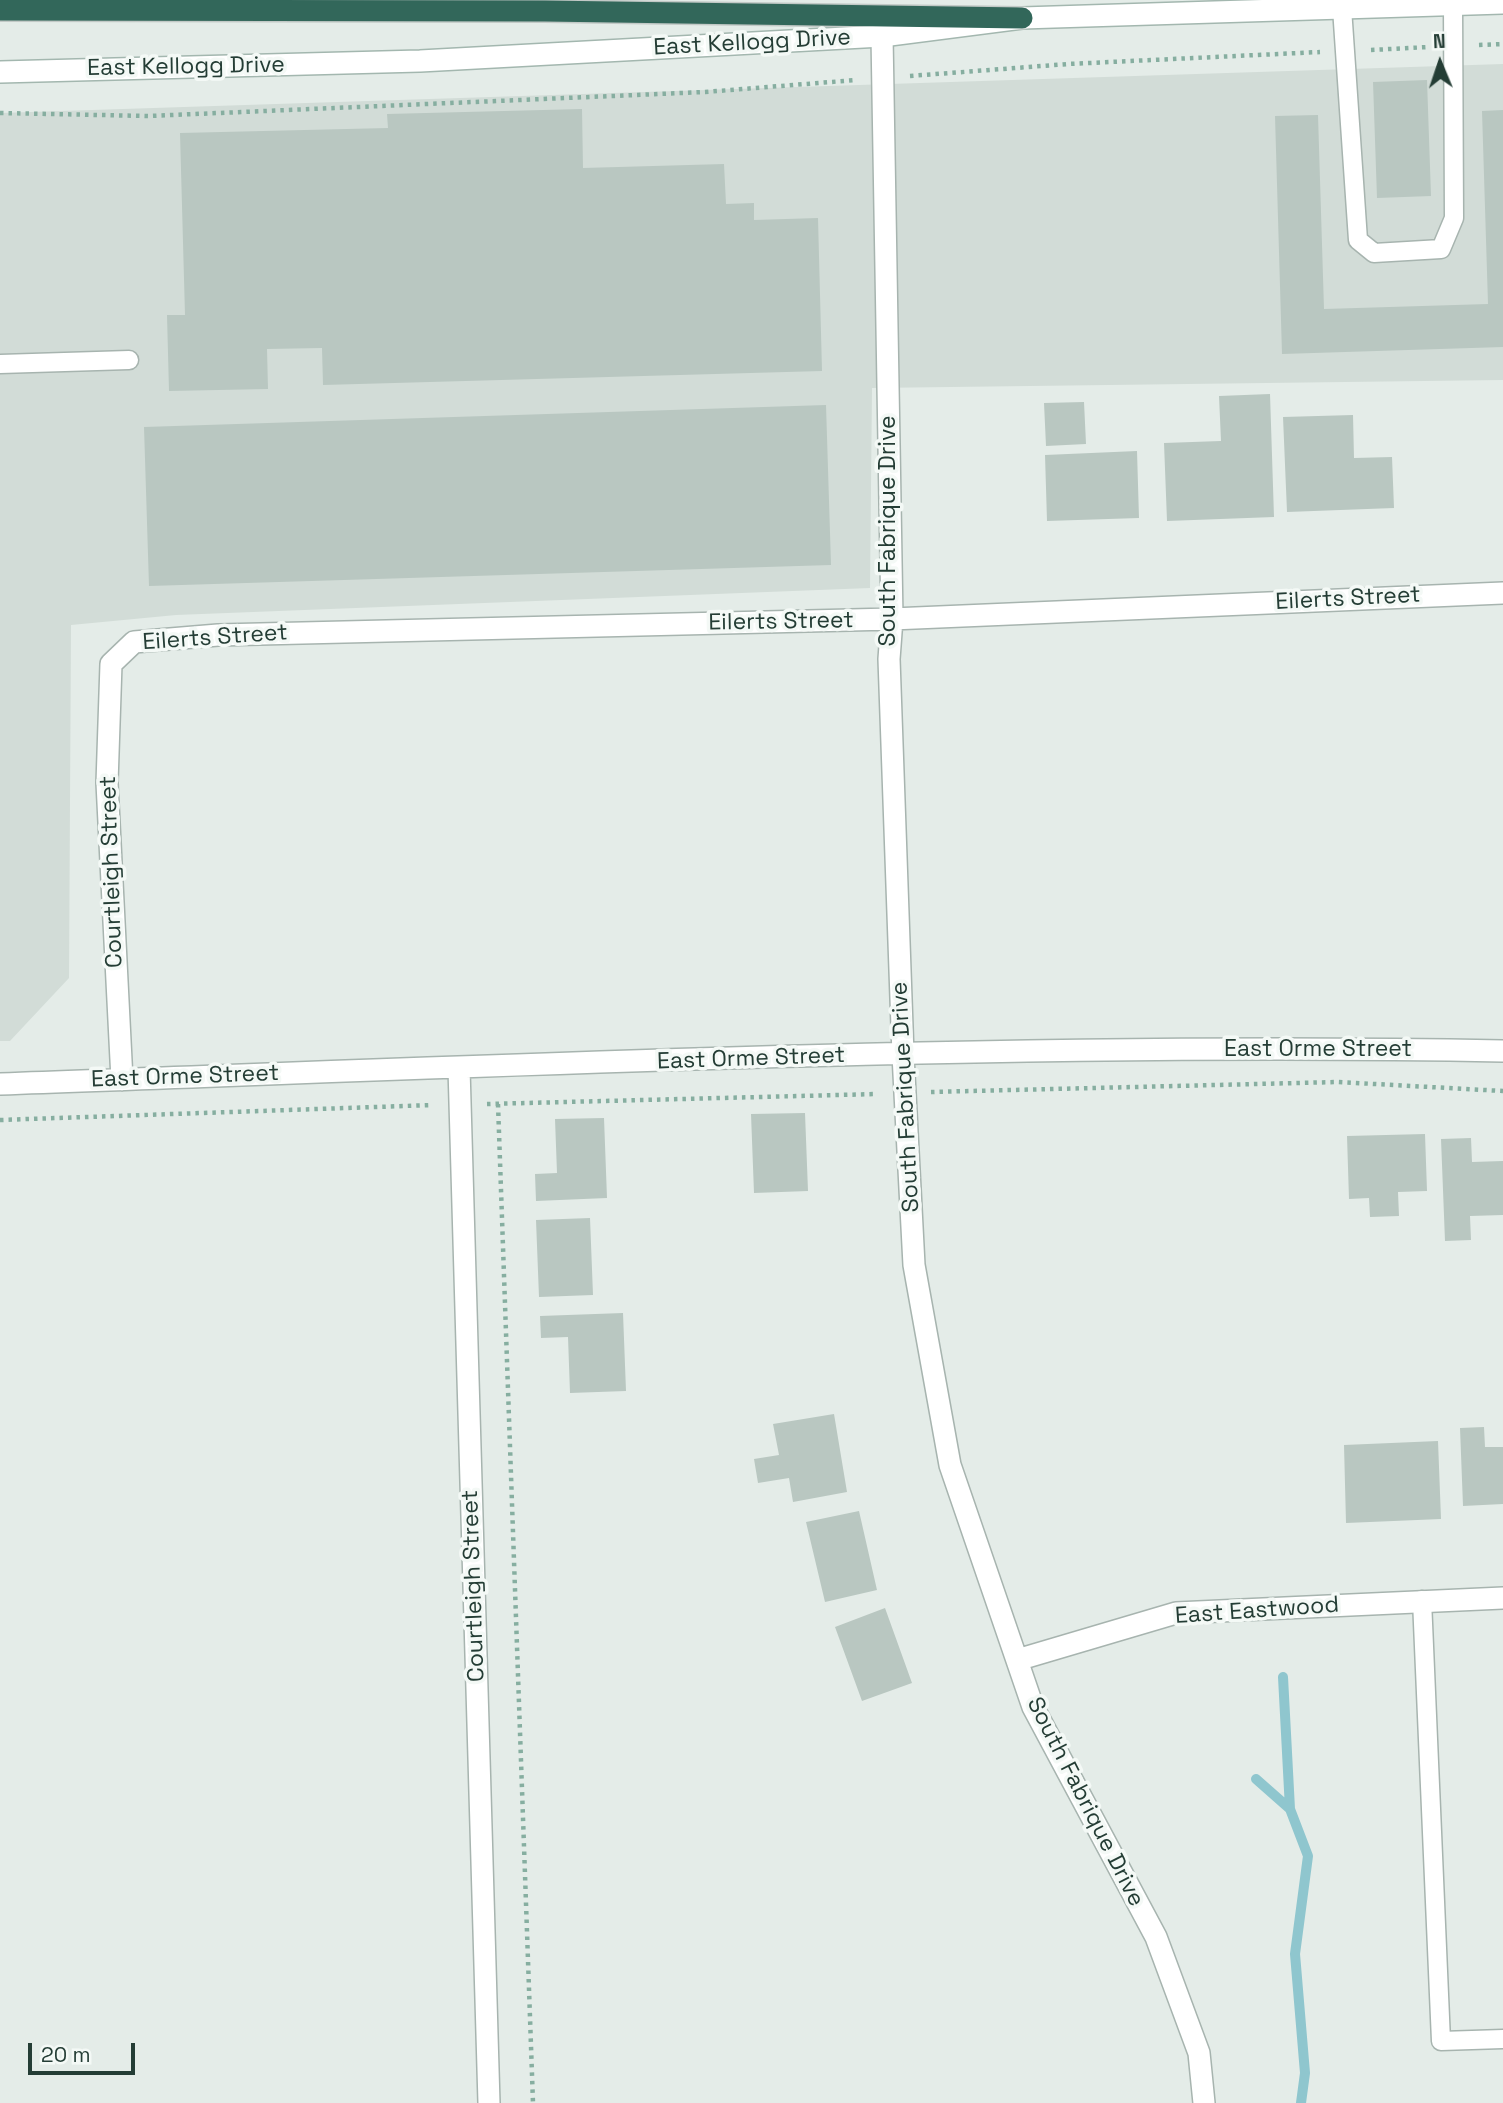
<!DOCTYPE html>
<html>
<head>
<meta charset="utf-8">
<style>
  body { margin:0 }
  #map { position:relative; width:1503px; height:2103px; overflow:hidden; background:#e4ece8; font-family:"Space Grotesk",sans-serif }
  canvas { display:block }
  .north { position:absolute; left:1405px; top:28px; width:70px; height:70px; -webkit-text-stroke:5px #f4f9f6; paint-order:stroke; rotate:358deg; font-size:19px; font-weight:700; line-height:28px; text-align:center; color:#243d35 }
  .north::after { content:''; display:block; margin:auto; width:24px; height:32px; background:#243d35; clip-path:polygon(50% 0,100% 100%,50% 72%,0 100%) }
  .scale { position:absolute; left:28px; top:2043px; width:107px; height:32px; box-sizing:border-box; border:4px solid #243d35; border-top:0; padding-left:9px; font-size:21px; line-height:24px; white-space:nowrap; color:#243d35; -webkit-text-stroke:5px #f4f9f6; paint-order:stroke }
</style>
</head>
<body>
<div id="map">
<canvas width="1503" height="2103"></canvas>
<div class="north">N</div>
<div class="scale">20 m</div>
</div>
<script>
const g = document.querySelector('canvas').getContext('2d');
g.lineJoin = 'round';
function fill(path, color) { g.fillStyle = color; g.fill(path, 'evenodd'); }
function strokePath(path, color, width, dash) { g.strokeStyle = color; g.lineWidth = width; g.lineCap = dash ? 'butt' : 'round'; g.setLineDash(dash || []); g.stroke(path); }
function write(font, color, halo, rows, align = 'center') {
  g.font = font + ' "Space Grotesk",sans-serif'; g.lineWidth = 7; g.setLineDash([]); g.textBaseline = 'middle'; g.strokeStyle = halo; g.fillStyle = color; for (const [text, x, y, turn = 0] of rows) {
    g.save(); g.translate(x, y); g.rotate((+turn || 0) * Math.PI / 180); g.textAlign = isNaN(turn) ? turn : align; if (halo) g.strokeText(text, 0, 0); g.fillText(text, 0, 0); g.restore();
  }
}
fill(new Path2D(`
  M1503,64V380L872,388L870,588L176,615L71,625L69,978L10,1041H0V113Z`), '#d2dcd7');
strokePath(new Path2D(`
  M1283,1677L1290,1809
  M1256,1779L1290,1809L1308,1856L1295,1954L1305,2073L1301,2103`), '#8fc6ce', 10);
fill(new Path2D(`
  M1427,80L1431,196L1377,198L1373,82Z
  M582,109L583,168L724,164L726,204L754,203V220L818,218L822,371L323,385L322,348L267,349L268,389L169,391L167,315H185L180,133L388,128L387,114Z
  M1503,110V347L1282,354L1275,116L1318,115L1324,309L1488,304L1482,111Z
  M1270,394L1274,517L1167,521L1164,443L1221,441L1219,396Z
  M1084,402L1086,444L1046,446L1044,403Z
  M826,405L831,565L149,586L144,427Z
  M1353,415L1354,458L1392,457L1394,508L1287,512L1283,417Z
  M1137,451L1139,518L1047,521L1045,455Z
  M805,1113L808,1191L754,1193L751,1114Z
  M604,1118L607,1198L536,1201L535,1174L557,1173L555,1119Z
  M1425,1134L1427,1191L1398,1192L1399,1216L1370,1217L1369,1198L1349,1199L1347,1136Z
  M1471,1138L1472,1162L1503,1161V1215L1470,1216L1471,1240L1445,1241L1441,1139Z
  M590,1218L593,1295L539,1297L536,1220Z
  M623,1313L626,1391L570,1393L568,1337L541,1338L540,1316Z
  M834,1414L847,1492L793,1502L789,1478L758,1483L754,1459L779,1455L773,1424Z
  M1484,1427L1485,1447H1503V1504L1463,1506L1460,1428Z
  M1438,1441L1441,1519L1346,1523L1344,1445Z
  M859,1511L877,1590L825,1602L806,1522Z
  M885,1608L912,1683L862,1701L835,1627Z`), '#b9c7c1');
const service = new Path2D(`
  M1342,8L1358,240L1374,253L1441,249L1454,218L1453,5
  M0,364L129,360
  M1422,1600L1441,2041L1503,2039`);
const minor = new Path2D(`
  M882,36L892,619L889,659L903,1055L914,1265L950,1465L1033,1707L1156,1937L1199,2053L1204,2103
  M459,1068L489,2103
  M122,1080L107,783L111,664L134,642L218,635L892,619L1503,593
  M0,1084C500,1066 1002,1042 1503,1051
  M1017,1660L1176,1613L1503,1598`);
const secondary = new Path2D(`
  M0,72L420,61L882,36L1022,18L1503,3`);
const motorway = new Path2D(`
  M0,10L545,11L1022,18`);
strokePath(service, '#a7b4af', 21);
strokePath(minor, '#a7b4af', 24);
strokePath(secondary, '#a3b7af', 24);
strokePath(motorway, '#c2c9c6', 24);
strokePath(new Path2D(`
  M1479,45L1503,44
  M1371,50L1429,47
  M910,76L1068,64L1320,52
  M0,113L149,116L705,92L856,80
  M931,1092L1338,1082L1503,1091
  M487,1104L877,1094
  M498,1104L533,2103
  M0,1120L433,1105`), '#86aea0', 4.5, [3.5, 5]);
strokePath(service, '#fff', 18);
strokePath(minor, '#fff', 21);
strokePath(secondary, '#fff', 21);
strokePath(motorway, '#32675a', 21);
write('23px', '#243d35', '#f4f9f6', [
  ["East Kellogg Drive",752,43,-3],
  ["East Kellogg Drive",186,67,-1],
  ["South Fabrique Drive",889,531,-90],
  ["Eilerts Street",1348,599,-3],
  ["Eilerts Street",781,622,-1],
  ["Eilerts Street",215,638,-4],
  ["Courtleigh Street",112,872,-92],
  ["East Orme Street",1318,1050],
  ["East Orme Street",751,1059,-2],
  ["East Orme Street",185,1077,-2],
  ["South Fabrique Drive",906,1097,-93],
  ["Courtleigh Street",474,1586,-92],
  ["East Eastwood",1257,1611,-4],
  ["South Fabrique Drive",1085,1802,63]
]);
</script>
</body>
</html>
